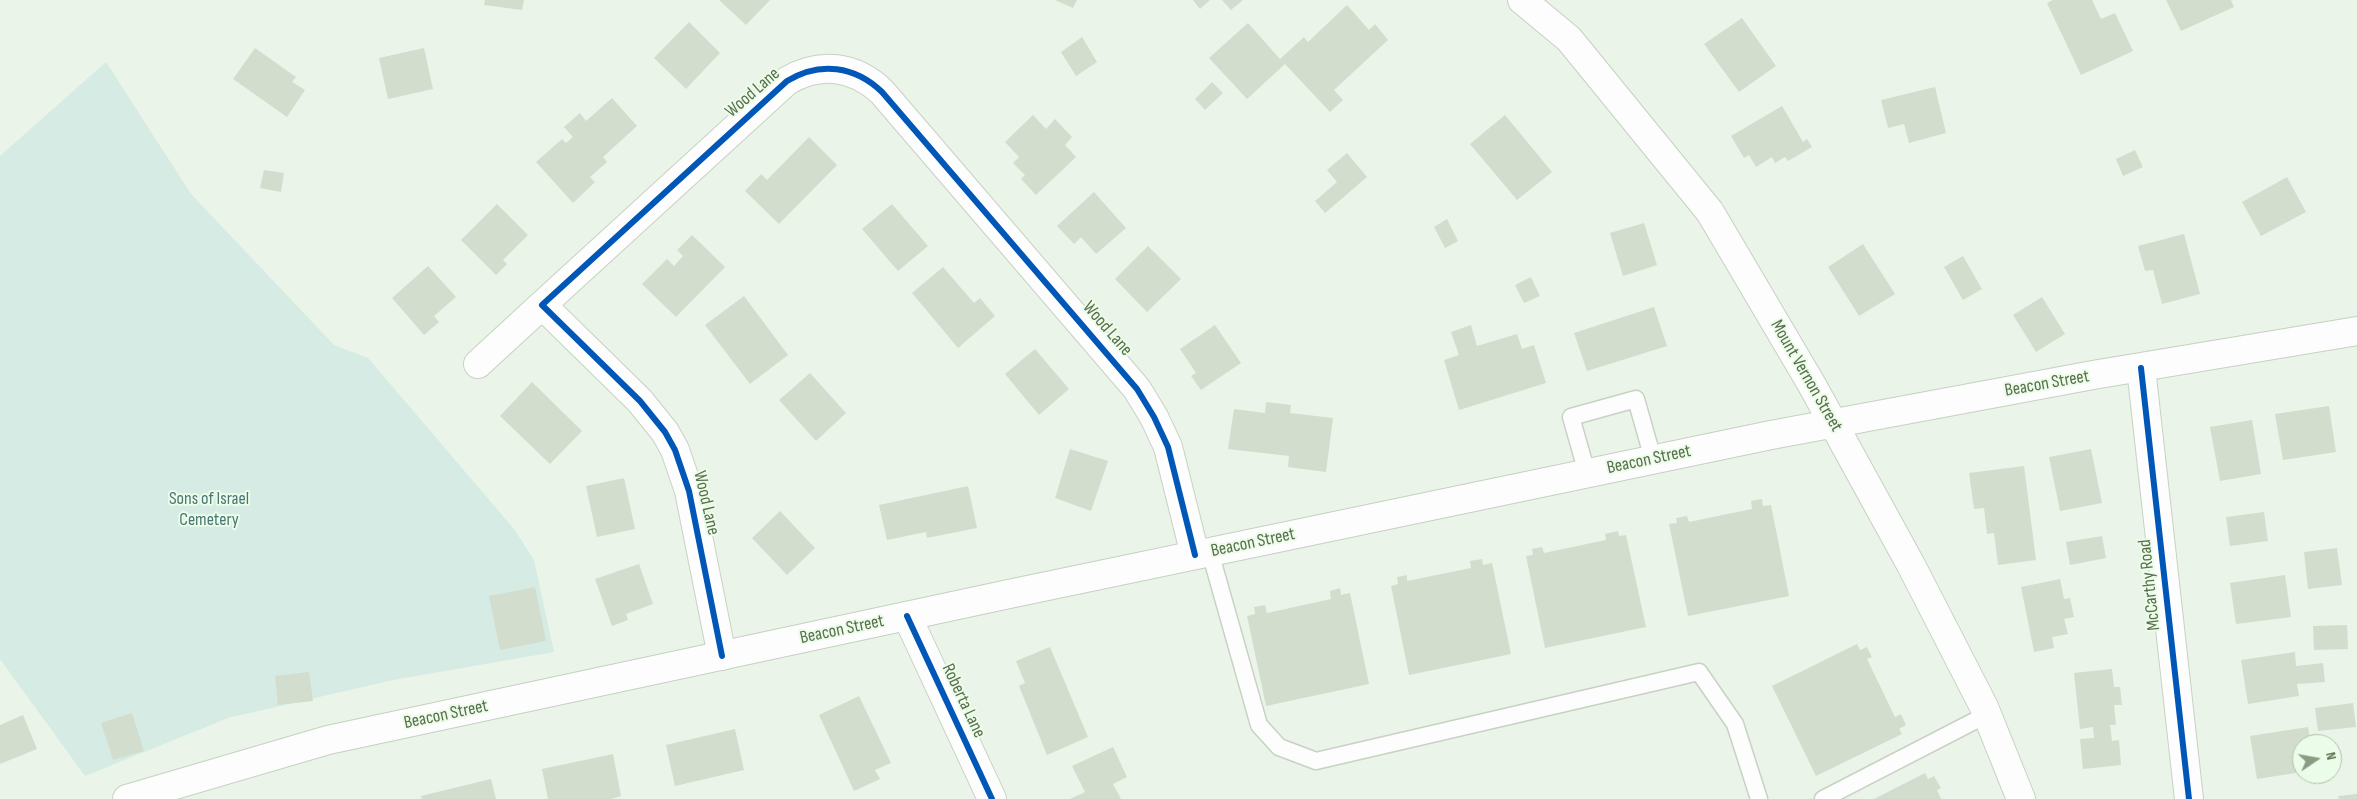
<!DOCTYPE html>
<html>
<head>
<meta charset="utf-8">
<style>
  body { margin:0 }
  #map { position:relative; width:2357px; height:799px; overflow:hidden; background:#eaf4e8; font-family:"Sofia Sans Condensed",sans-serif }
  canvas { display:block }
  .north { position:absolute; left:2292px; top:734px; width:50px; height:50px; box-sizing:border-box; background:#ebfce9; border:1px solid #b1c3ab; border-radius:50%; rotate:78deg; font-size:14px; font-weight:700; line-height:20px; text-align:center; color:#596d4d }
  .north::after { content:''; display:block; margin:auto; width:18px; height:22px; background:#8c9c83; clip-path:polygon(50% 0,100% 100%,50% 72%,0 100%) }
</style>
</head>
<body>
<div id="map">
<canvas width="2357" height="799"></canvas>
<div class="north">N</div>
</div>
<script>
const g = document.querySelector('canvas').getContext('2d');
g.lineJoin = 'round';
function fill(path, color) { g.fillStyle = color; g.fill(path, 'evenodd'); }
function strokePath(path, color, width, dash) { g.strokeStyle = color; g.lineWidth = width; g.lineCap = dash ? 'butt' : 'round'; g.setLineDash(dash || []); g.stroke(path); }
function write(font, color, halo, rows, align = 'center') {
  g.font = font + ' "Sofia Sans Condensed",sans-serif'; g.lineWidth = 4; g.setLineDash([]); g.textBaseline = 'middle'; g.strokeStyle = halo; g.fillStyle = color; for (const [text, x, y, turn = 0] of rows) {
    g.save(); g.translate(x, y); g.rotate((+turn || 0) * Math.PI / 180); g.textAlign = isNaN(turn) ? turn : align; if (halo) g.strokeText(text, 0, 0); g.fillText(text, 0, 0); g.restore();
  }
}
fill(new Path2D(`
  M106,62L191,194L334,345L368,358L514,529L534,560L554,652L393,680L228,718L85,776L0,659V156Z`), '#d5ebe4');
fill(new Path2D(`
  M485,0H524L522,10L484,5Z
  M719,0H770L746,25Z
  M1055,0H1077L1073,8Z
  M1193,0H1210L1200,9Z
  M1222,0H1243L1231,10Z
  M2053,0H2092L2101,19L2115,13L2133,51L2081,75L2047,3Z
  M2166,0H2231L2234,7L2181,31Z
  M1347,5L1369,30L1375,24L1388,40L1334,90L1343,100L1330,112L1285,64L1247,99L1209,58L1248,23L1280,59L1304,37L1308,42Z
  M1742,18L1776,66L1739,92L1704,44Z
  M689,22L720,53L686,89L654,58Z
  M1082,37L1097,62L1076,76L1061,52Z
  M255,48L296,77L292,82L305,90L287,117L233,79Z
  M424,48L433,89L388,99L379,58Z
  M1212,82L1223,93L1205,110L1195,99Z
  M1935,87L1946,133L1909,143L1904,124L1888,128L1881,100Z
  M612,98L637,126L603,157L607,162L590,177L595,182L573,203L536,162L562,139L566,143L573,137L564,127L580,113L586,121Z
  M1782,106L1803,142L1807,139L1812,147L1788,161L1785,157L1775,163L1772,157L1756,167L1749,155L1744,158L1731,136Z
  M1033,115L1046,129L1055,119L1072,137L1065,145L1076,157L1036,195L1021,179L1025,175L1013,163L1019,157L1005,142Z
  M1505,115L1552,172L1517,200L1470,144Z
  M809,137L837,165L779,224L745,191L761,174L767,180Z
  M2135,150L2143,167L2123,176L2116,159Z
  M1347,153L1367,177L1325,213L1315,201L1337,182L1327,170Z
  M264,170L284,173L281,192L260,188Z
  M2287,177L2306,212L2261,236L2242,202Z
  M1094,192L1126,228L1096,254L1081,237L1074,244L1057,226Z
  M497,204L528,235L503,260L507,264L496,275L461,240Z
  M892,204L928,246L898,271L862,229Z
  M1447,219L1458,241L1445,248L1434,227Z
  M1644,223L1657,265L1623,276L1610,233Z
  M2184,234L2200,294L2162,304L2153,270L2145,271L2138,246Z
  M692,235L725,267L676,317L642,284L667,259L674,266L683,256L677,250Z
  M1863,244L1895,294L1859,316L1828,267Z
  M1148,246L1181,279L1147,312L1115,279Z
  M1963,256L1982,289L1963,300L1944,267Z
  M428,266L456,297L434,316L439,322L424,335L392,298Z
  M943,267L974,303L980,298L995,316L958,348L912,293Z
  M1531,277L1540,296L1524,303L1515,285Z
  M744,296L788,355L750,384L705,325Z
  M2042,297L2065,334L2036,352L2013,315Z
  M1654,307L1667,346L1587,371L1574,333Z
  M1215,325L1241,363L1201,390L1191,376L1196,373L1180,349Z
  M1471,325L1477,346L1517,334L1522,349L1534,345L1546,383L1459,410L1444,360L1459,355L1451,332Z
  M1035,349L1069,389L1039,415L1005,374Z
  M810,373L846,413L816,441L779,400Z
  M532,382L582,431L550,464L500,416Z
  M1266,402L1291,405L1290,413L1333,418L1326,472L1288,467L1289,456L1228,449L1234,409L1265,413Z
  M2329,406L2336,452L2283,460L2275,414Z
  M2252,420L2261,474L2220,481L2210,427Z
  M1070,449L1108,461L1091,511L1055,498Z
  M2091,449L2102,503L2060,511L2049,457Z
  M2024,466L2036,560L1998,565L1994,533L1987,534L1984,508L1974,509L1969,473Z
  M624,478L635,529L597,537L586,486Z
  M968,486L977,528L927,538L926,532L887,540L879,505Z
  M1762,499L1763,506L1771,505L1789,596L1688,616L1669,524L1677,523L1676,518L1687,516L1689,522L1752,509L1751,501Z
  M780,511L815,548L787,575L752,538Z
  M2264,512L2268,541L2230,546L2226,517Z
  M1618,531L1619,536L1626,535L1646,627L1545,648L1526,556L1533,555L1532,549L1542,547L1544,553L1606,540L1605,534Z
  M2102,536L2106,558L2070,565L2066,542Z
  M2337,548L2342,585L2308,589L2304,552Z
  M1482,559L1483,565L1492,563L1511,654L1409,675L1391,586L1398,584L1397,577L1407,575V581L1471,568L1470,561Z
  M639,564L653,604L626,614L628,620L612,626L595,579Z
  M2285,575L2291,617L2236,624L2230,583Z
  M2060,579L2064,599L2070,598L2074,617L2064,619L2068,634L2052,637L2054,648L2034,652L2021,587Z
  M535,587L546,641L500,650L489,596Z
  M1340,588L1341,595L1350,593L1369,684L1266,706L1247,616L1255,614L1254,607L1265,605L1267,613L1331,599L1330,591Z
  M2347,625L2348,649L2314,650L2313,626Z
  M1857,644L1860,650L1867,647L1872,657L1867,659L1895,717L1901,714L1906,725L1899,729L1902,734L1816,776L1772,686Z
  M1050,647L1088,737L1047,755L1019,686L1025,683L1016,661Z
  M2295,652L2296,666L2323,663L2325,682L2297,684L2299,696L2248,704L2241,660Z
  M2112,669L2114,687H2120L2122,705H2114L2116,725H2110L2112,741L2119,740L2121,765L2083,769L2080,739L2094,738L2093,727L2080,729L2074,673Z
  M309,672L313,701L278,705L275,676Z
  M859,696L891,763L875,770L880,779L854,791L819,715Z
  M2353,703L2356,727L2318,731L2315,708Z
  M132,713L144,751L113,760L101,723Z
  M23,715L37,749L0,764V725Z
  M2308,727L2311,744H2302V772L2257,779L2250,736Z
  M735,729L744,770L675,786L666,745Z
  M1113,747L1127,777L1113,784L1121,799H1070L1085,792L1072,766Z
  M613,754L621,796L611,799H548L542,769Z
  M1925,773L1928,779L1934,776L1941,788L1937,790L1941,799H1874Z
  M491,779L496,799H422L421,796Z
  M2357,794V799H2339L2338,796Z`), '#d2ddce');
const lane = new Path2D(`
  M1587,473L1571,417L1636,399L1653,459
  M1210,552L1259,725L1279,747L1316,761L1699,672L1735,724L1759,799
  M1823,799L1986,715`);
const street = new Path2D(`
  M478,364L542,305
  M2141,368L2189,799
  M907,616L992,799
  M722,656L689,491L675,450L665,432L640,401L542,305L787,81C820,61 855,66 882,92L1137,389L1154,417L1168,447L1195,555`);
const secondary = new Path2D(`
  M1522,0L1569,39L1710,212L1812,385L1911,565L1984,707L2021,799
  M127,799L328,740L1009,594L1771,435L2093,375L2357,331`);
strokePath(lane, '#c8d2c4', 19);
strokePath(street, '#c8d2c4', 30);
strokePath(secondary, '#c6d1c3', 30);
strokePath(lane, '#fcfdfc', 16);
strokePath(street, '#fcfdfc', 28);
strokePath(secondary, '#fcfdfc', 28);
strokePath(new Path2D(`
  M2141,368L2189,799
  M907,616L992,799
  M722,656L689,491L675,450L665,432L640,401L542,305L787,81C820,61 855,66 882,92L1137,389L1154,417L1168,447L1195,555`), '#0057b8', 6);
write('18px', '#596d4d', '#ebfce9', [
  ["Wood Lane",753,93,-41],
  ["Wood Lane",1107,329,49],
  ["Mount Vernon Street",1806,376,60],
  ["Beacon Street",2047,384,-10],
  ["Beacon Street",1649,460,-12],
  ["Wood Lane",706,503,77],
  ["Beacon Street",1253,543,-12],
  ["McCarthy Road",2150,585,-96],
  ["Beacon Street",842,630,-12],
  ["Roberta Lane",963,701,65],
  ["Beacon Street",446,715,-12]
]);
write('18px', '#4a7776', '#ebfce9', [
  ["Sons of Israel",209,499],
  ["Cemetery",209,520]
]);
</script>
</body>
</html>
